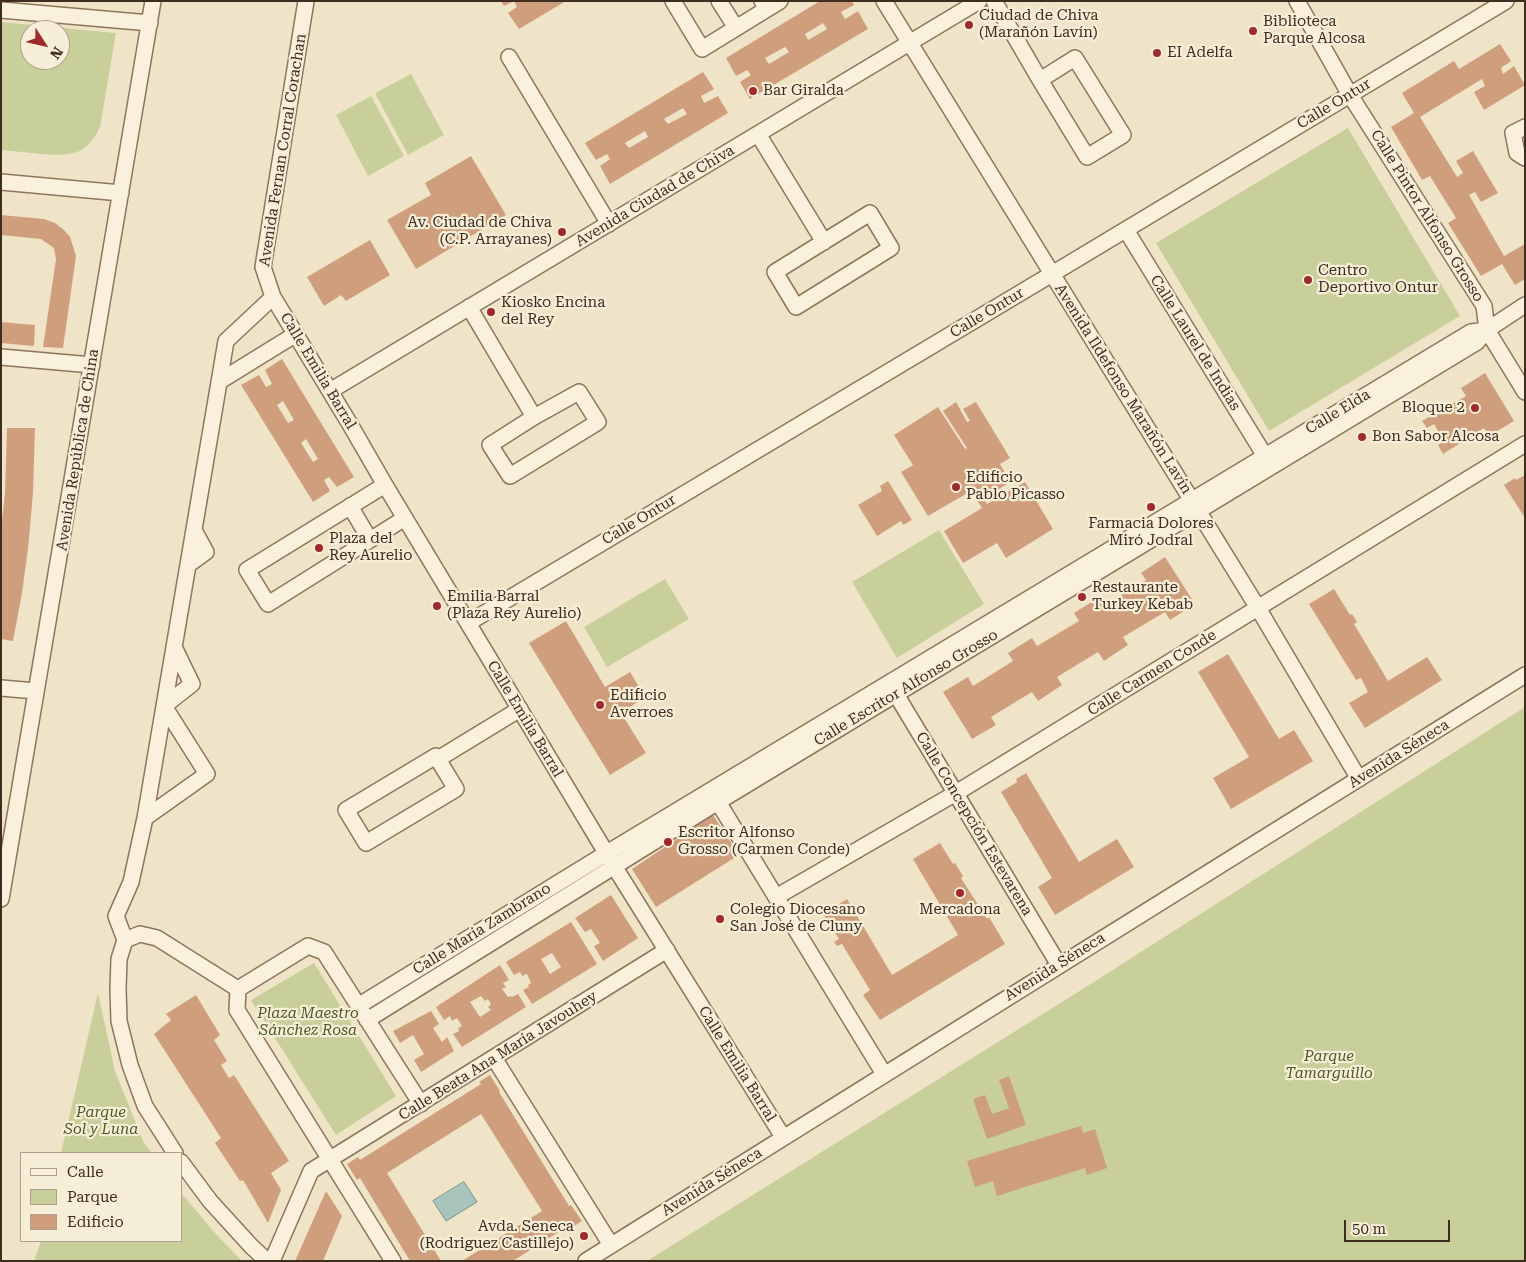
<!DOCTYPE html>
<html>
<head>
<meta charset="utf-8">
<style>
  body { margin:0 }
  #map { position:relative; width:1526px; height:1262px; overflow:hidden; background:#f0e4c8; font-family:"Roboto Serif",serif }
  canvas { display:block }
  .frame { position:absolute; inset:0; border:2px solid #3d2e20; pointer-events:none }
  .legend { position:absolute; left:20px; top:1152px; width:162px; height:90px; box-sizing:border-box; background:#f7eed8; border:1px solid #ada18e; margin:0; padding:6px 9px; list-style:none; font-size:15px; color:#3d2e20 }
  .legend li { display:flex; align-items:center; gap:10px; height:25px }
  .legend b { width:25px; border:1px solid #ada18e }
  .north { position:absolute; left:20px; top:20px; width:50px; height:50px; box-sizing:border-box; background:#f7eed8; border:1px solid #ada18e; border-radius:50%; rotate:125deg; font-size:14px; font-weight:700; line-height:20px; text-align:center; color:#3d2e20 }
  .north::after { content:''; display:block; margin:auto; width:18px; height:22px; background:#9e2a2b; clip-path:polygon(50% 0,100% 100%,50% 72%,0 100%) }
  .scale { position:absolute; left:1344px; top:1220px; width:106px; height:22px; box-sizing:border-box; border:2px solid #3d2e20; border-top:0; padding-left:6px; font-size:15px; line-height:18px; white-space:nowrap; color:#3d2e20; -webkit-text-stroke:4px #f7eed8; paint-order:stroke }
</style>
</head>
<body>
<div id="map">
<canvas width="1526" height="1262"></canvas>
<div class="frame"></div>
<ul class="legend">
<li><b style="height:6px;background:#faf1dc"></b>Calle</li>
<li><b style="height:14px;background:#c9cf9b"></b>Parque</li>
<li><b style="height:14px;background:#cf9f7d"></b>Edificio</li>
</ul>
<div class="north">N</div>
<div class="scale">50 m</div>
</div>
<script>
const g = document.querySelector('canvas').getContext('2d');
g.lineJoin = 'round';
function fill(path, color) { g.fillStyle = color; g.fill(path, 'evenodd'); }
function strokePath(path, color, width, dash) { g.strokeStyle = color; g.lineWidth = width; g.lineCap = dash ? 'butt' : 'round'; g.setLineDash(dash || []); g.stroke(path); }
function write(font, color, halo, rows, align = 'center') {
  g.font = font + ' "Roboto Serif",serif'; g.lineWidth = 4.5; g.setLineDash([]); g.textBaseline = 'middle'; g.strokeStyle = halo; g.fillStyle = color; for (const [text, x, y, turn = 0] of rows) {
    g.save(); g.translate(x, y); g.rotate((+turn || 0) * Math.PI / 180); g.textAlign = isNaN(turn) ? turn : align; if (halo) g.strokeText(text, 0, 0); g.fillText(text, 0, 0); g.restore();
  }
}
fill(new Path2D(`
  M1,22L116,33L100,127C87,156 70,156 41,154C28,153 15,151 1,150ZM30,30H60V60H30Z
  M411,74L444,135L408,155L375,93Z
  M371,96L404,156L368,176L336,115Z
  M1348,128L1460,316L1269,431L1156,243Z
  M939,530L984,604L897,658L852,582Z
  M665,579L689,619L607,667L584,627Z
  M1525,707V1261H647L1086,987Z
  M314,963L396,1096L336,1135L251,1000Z
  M98,993L115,1071L143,1141L152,1153H61Z
  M181,1193L216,1234L242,1261H34L41,1241H181Z`), '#c9cf9b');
const water = new Path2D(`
  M464,1182L477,1202L446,1221L433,1201Z`);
fill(water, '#a9c4bc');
strokePath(water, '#6f938a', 1);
fill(new Path2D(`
  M501,1H566L519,29L508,13L517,7L514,1L504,6Z
  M820,1H852L854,5L841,12L845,19L858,11L868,29L750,99L740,82L751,75L747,70L736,76L726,58ZM823,23L827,29L808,40L805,34ZM785,47L789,52L769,64L765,58Z
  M1500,44L1511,61L1501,68L1503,74L1514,66L1525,85L1484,110L1474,92L1485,86L1482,79L1420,117L1457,177L1463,173L1456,161L1473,151L1498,193L1481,202L1475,192L1469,195L1504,256L1525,244V279L1515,285L1502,264L1481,276L1448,223L1456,218L1430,176L1422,180L1391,127L1414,113L1402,93L1454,61L1459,69Z
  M703,72L714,89L701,96L704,103L718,96L728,113L610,184L600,166L610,159L607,154L596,160L585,143ZM683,108L687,114L668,124L664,119ZM645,131L648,137L629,148L625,143Z
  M471,156L506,215L416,269L387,220L431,195L425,183Z
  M1,215L44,219L55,223L64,230L70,237L76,256L63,348L43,347L56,259L54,248L41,239L1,235Z
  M370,240L390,275L346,301L341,295L324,306L307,277Z
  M1,322L35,325L34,346L1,343Z
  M282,359L354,477L337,487L329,477L324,480L330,491L313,502L241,385L259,375L266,387L272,384L265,370ZM283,401L294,420L288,423L277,405ZM306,439L318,459L313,462L301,443Z
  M1485,373L1514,421L1489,436L1484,428L1443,454L1438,445L1444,441L1434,424L1427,428L1422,421L1466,396L1461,388Z
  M956,402L967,422L970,421L963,409L976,402L1010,458L1000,464L1010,482L984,499L987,504L1025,482L1053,529L1006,558L997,543L963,563L944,531L982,508L971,491L928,516L901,472L913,465L894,435L938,407L965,449L967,448L943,411Z
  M7,428H35L33,493L28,549L22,593L13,641L1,639V531L5,493Z
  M1525,475V518L1504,485L1515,478L1516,480Z
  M888,481L912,520L903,525L901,521L877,536L858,505L882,491L880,486Z
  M1165,557L1195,604L1170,620L1165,612L1123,637L1128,645L1104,661L1098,652L1057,677L1062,685L1038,701L1032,692L991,717L996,725L972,739L943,692L968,677L973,686L1013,661L1008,653L1032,638L1037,646L1079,621L1074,613L1098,598L1104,606L1146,580L1141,573Z
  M1334,589L1350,615L1352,614L1357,622L1354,624L1388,681L1427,657L1442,680L1365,728L1349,703L1368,692L1361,678L1356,680L1309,604Z
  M566,621L605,687L630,672L645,697L621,713L646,753L610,775L529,643Z
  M1228,654L1279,739L1294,730L1313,761L1231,809L1213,778L1249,757L1198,672Z
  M1026,773L1079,862L1117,839L1134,867L1055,915L1038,887L1052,878L1001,792L1017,782L1016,779Z
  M713,815L739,855L656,907L632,869Z
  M940,843L953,864L955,863L963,876L961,878L987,919L989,917L1005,944L880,1020L863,995L870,990L842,944L837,946L834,942L839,939L823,914L847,899L892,975L958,935L913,859Z
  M611,895L638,938L603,961L594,946L600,943L591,929L585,932L575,918Z
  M571,922L597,964L532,1004L523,990L529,987L528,985L531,983L527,974L522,976L520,972L514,975L506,962ZM552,953L561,967L550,974L541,959Z
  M500,965L509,980L503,983L506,987L502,989L508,997L511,996L512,997L518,994L526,1007L462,1047L453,1034L459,1031L458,1028L462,1026L457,1018L452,1021L450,1016L444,1020L436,1007ZM481,996L485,1001L488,999L491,1004L488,1007L491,1010L480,1017L470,1002Z
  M196,995L220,1035L214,1040L227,1061L221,1065L229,1078L234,1075L289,1161L271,1173L281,1190L268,1223L243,1180L240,1181L215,1143L221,1138L154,1034L171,1020L166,1014Z
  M431,1011L439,1024L433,1028L442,1042L447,1037L454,1051L421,1072L414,1060L424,1054L413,1035L400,1043L393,1031Z
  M490,1075L500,1091L499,1092L569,1206L571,1205L582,1221L570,1229L568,1226L513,1261H462L542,1211L481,1114L387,1173L441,1261H410L360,1178L357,1180L347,1164L358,1157L360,1160L481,1084L479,1082Z
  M1009,1076L1026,1125L987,1139L973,1099L985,1095L992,1114L1009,1108L999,1080Z
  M1081,1126L1083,1133L1095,1129L1107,1168L1087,1175L1085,1168L997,1196L993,1181L975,1187L967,1161Z
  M326,1191L342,1216L323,1261H295Z`), '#cf9f7d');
const minor = new Path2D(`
  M306,1L263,267L273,297L351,426L385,485L614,866L783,1137
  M673,1L702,49L767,9L762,1
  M719,1L736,28
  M884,1L1258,608L1359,779
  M994,1L1040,80L1087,157L1123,135L1075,58L1040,80
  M1297,1L1350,95L1484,306L1487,330L1525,392
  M767,9L780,1
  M1,10L150,23
  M509,57L609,224
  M1525,127L1513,133L1517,153L1525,158
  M758,134L824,242
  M1,182L121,193
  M870,213L891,248L796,307L775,272Z
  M1126,230L1265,456
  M469,307L534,417
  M1,357L92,365
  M220,381L296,334
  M330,391L979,1
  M579,392L598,422L510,476L490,445L534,417Z
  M385,485L247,570L268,604L405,518
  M350,506L370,540
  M188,565L206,552L194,530
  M468,623L1052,274L1506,1
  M891,686L1059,965
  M1,688L36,691
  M436,756L456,789L366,843L346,810Z
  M438,759L520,709
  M718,802L884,1074
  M145,818L207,774L164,706L192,684L174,647
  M776,897L956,793L1525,444
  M1,899L153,1
  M125,940L116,916L131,882L145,818L226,341L273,297
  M238,989L237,1010L393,1261
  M238,989L308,946L324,952L421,1104
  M358,1006L607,853L1471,332L1487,330
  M367,1020L718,802L1477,342L1487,330L1525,305
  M494,1058L611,1245
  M175,1153L145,1106L130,1065L119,1021L118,989L119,959L125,940L140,934L157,938L238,989
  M181,1162L210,1201L251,1246L267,1261
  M272,1261L311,1171L667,950
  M586,1261L1525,675`);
strokePath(minor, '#8d765c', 18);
strokePath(minor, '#faf1dc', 15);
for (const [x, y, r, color] of [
  [969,25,5,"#9e2a2b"],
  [1253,31,5,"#9e2a2b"],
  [1157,53,5,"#9e2a2b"],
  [753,91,5,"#9e2a2b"],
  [562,232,5,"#9e2a2b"],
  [1308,280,5,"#9e2a2b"],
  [491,312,5,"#9e2a2b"],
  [1475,408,5,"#9e2a2b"],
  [1362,437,5,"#9e2a2b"],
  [956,487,5,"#9e2a2b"],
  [1151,507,5,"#9e2a2b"],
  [319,548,5,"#9e2a2b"],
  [1082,597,5,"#9e2a2b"],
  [437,606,5,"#9e2a2b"],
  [600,705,5,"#9e2a2b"],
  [668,842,5,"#9e2a2b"],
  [960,893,5,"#9e2a2b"],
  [720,919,5,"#9e2a2b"],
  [584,1236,5,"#9e2a2b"]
]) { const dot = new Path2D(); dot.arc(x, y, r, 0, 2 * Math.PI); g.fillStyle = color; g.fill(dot); strokePath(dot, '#f7eed8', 2); }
write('15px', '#3d2e20', '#f7eed8', [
  ["Ciudad de Chiva",979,16],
  ["(Marañón Lavín)",979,33],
  ["Biblioteca",1263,22],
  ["Parque Alcosa",1263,39],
  ["EI Adelfa",1167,53],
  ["Bar Giralda",763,91],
  ["Av. Ciudad de Chiva",552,223,"right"],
  ["(C.P. Arrayanes)",552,240,"right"],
  ["Centro",1318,271],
  ["Deportivo Ontur",1318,288],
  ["Kiosko Encina",501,303],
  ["del Rey",501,320],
  ["Bloque 2",1465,408,"right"],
  ["Bon Sabor Alcosa",1372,437],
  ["Edificio",966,478],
  ["Pablo Picasso",966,495],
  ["Farmacia Dolores",1151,524,"center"],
  ["Miró Jodral",1151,541,"center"],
  ["Plaza del",329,539],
  ["Rey Aurelio",329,556],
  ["Restaurante",1092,588],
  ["Turkey Kebab",1092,605],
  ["Emilia Barral",447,597],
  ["(Plaza Rey Aurelio)",447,614],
  ["Edificio",610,696],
  ["Averroes",610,713],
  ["Escritor Alfonso",678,833],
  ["Grosso (Carmen Conde)",678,850],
  ["Colegio Diocesano",730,910],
  ["San José de Cluny",730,927],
  ["Mercadona",960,910,"center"],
  ["Avda. Seneca",574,1227,"right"],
  ["(Rodriguez Castillejo)",574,1244,"right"]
], 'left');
write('15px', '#3d2e20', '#f7eed8', [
  ["Calle Ontur",1334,104,-31],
  ["Avenida Fernan Corral Corachan",283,150,-81],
  ["Avenida Ciudad de Chiva",655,196,-31],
  ["Calle Pintor Alfonso Grosso",1427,216,58],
  ["Calle Ontur",987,313,-31],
  ["Calle Laurel de Indias",1195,343,58],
  ["Calle Emilia Barral",318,371,59],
  ["Avenida Ildefonso Marañón Lavín",1123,389,58],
  ["Calle Elda",1338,412,-31],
  ["Avenida República de China",78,450,-81],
  ["Calle Ontur",639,520,-31],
  ["Calle Carmen Conde",1152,673,-32],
  ["Calle Escritor Alfonso Grosso",906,688,-31],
  ["Calle Emilia Barral",525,719,59],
  ["Avenida Séneca",1399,754,-32],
  ["Calle Concepción Estevarena",974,824,59],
  ["Calle María Zambrano",482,929,-32],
  ["Avenida Séneca",1055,967,-32],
  ["Calle Beata Ana María Javouhey",498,1056,-32],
  ["Calle Emilia Barral",737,1064,58],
  ["Avenida Séneca",712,1182,-32]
]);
write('italic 15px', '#4d5a26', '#f7eed8', [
  ["Plaza Maestro",308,1014],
  ["Sánchez Rosa",308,1031],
  ["Parque",1329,1057],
  ["Tamarguillo",1329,1074],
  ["Parque",101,1113],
  ["Sol y Luna",101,1130]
]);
</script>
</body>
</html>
